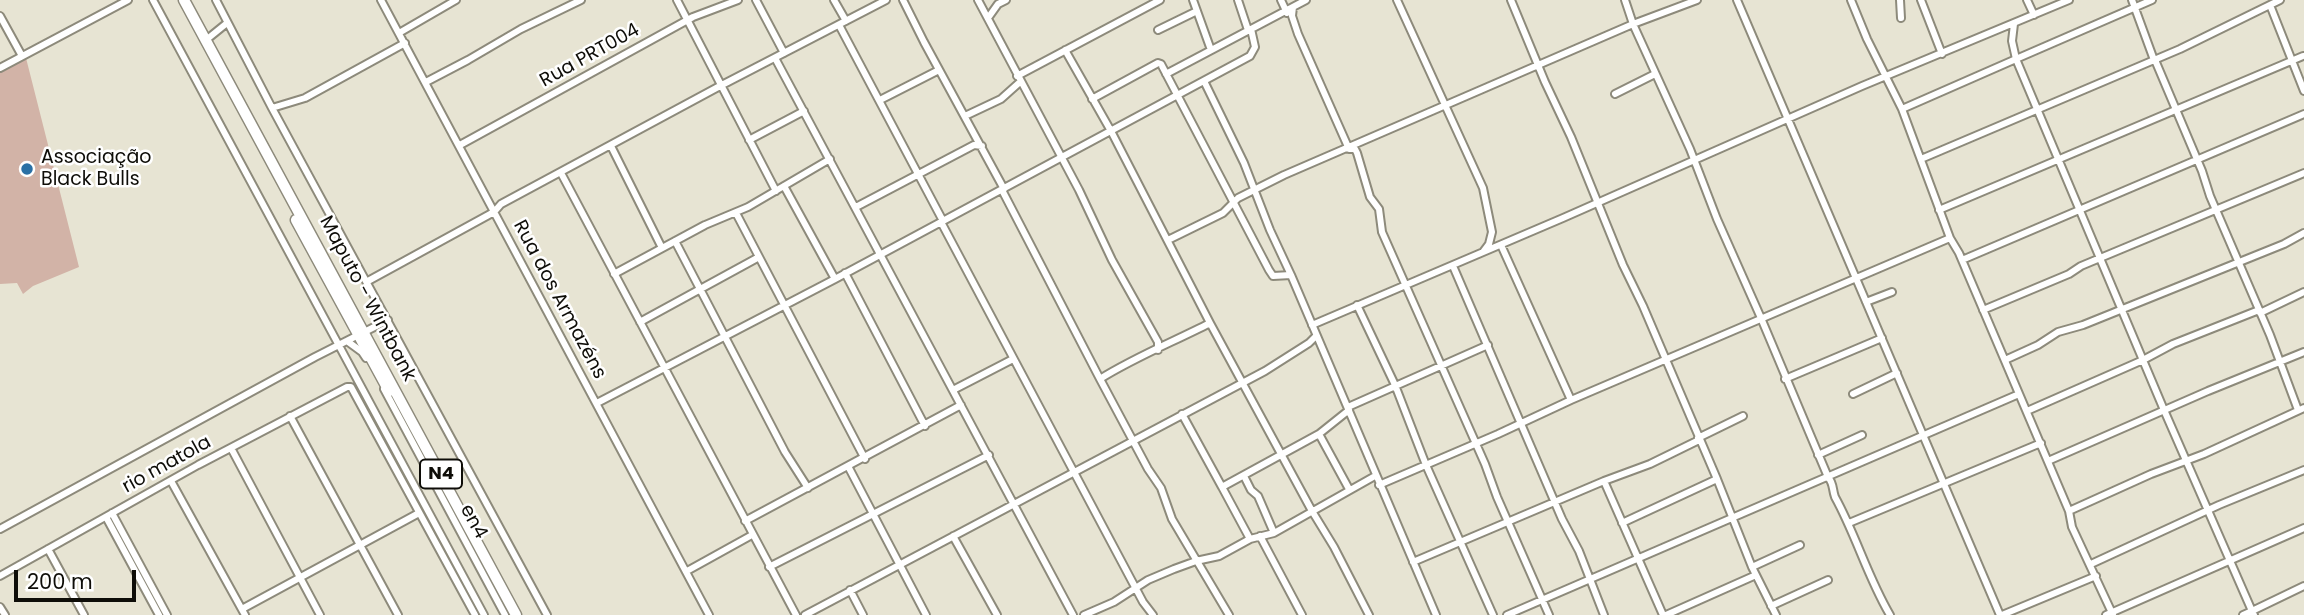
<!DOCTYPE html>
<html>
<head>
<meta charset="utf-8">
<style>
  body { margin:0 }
  #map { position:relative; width:2304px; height:615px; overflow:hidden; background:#e7e4d3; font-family:Poppins,sans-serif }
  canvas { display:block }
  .scale { position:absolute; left:14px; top:570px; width:122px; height:32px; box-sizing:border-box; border:4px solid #0e0d08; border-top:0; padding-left:9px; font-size:21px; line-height:24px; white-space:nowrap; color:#0e0d08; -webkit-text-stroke:5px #fff; paint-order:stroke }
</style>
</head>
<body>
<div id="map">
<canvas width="2304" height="615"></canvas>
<div class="scale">200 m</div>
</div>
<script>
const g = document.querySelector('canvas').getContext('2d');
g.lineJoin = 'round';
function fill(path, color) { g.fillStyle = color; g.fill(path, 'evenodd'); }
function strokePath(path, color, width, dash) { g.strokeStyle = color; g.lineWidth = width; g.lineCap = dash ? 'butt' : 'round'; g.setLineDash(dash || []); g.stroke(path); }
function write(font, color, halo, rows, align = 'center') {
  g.font = font + ' Poppins,sans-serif'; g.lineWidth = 5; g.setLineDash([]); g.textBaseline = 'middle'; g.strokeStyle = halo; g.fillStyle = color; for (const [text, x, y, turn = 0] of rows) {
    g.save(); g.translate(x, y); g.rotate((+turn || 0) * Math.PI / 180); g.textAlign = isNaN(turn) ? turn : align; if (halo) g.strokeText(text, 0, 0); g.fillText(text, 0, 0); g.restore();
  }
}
fill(new Path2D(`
  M26,58L79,267L33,286L23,294L17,283L0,284V72Z`), '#d2b3a7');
const minor = new Path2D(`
  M153,0L484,615
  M216,0L272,108L547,615
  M381,0L709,615
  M677,0L776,191
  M756,0L784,53
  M834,0L846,21
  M903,0L924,42L1004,189
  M978,0L1079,190L1112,260L1158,342V350
  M1193,0L1211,50
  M1238,0L1248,30
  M1281,0L1287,13
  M1397,0L1483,188L1492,232L1489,244L1483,252
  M1511,0L1545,82L1571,137L1623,265L1643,306L1717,479L1752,567L1776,615
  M1625,0L1633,24L1697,0
  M1737,0L2000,615
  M1851,0L1867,39L1902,109L1950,238L1959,253L2069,511L2072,527L2113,615
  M1900,0L1901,18
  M1921,0L1942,54
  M2027,0L2034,15
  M2132,0L2154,60
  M2152,0L2016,59L2164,410L2252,611L2243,615
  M2270,5L2304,91
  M1293,7L1292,16L1298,34L1349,149H1355L1357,153L1370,197L1379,209L1382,232L1485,464L1497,497L1549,615
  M0,16L22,56
  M988,18L998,4L1006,0
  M839,25L943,221
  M1158,30L1197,11
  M399,33L456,0
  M206,40L227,23
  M1065,50L1111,131L1210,323L1312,511L1334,547L1369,615
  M775,58L1073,615
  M2155,60L2202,171L2210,196L2270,335L2298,410
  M0,68L128,0
  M1166,74L1306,0
  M1017,76L1160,0
  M1204,81L1244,163L1270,230L1291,275
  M426,82L468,60L521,29L581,0
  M1615,94L1655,74
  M1092,99L1158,63L1161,64L1269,270L1273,276L1291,275L1436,615
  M880,100L939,70
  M272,108L305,98L405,43
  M1902,109L2016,59L2012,41L2014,24
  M965,116L1001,99L1020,82
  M749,140L804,111
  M460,145L693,17L738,0
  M611,146L662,248
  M1921,159L2180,49L2280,0
  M561,173L796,615
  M784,186L835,279
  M1002,190L1100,379L1148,469L1161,488L1172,519L1229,615
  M856,207L974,145L982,146
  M1939,210L2303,56
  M736,213L865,459
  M941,222L1143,602L1153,615
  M1168,240L1223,213L1238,198L1284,175L1633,24L1690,149L1717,219L1761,318L1828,477C1834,484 1832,489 1835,497C1856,535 1868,578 1890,615
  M675,241L785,452L808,488
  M1501,245L1571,400L1950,238
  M1962,260L2304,114
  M1453,266L1562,519L1579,551L1604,615
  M845,273L925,426
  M614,274L705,225L748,207L830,159
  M368,281L494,212L501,204L720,86L886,0
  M1866,302L1892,292
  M1357,305L1395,385L1426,465L1493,615
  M1983,310L2069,274L2081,266L2304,173
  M2260,313L2304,292
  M640,322L759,257
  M1312,325L1563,218L1862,86L2069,0
  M347,341L362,352L366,358
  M2005,360L2038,345L2058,332L2083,325L2284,244L2304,233
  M1100,379C1135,357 1173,342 1210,323
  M1785,379L1882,338
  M384,389L505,615
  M953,390L1013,359
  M1853,394L1897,373
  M597,403L835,279L1250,56L1255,47L1251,29
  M1348,407L1488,345
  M2027,411L2143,360L2173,344L2259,310
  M1182,414L1222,487L1319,434
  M290,416L398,615
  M1698,438L1743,416
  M231,448L320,615
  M1818,455L1862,435
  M2048,461L2208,391L2304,352
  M849,468L926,615
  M1244,476L1251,490L1258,496L1274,533
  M171,481L245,615
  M1604,481L1650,464L1699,440
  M1379,485L1498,434L1571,400
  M1222,487L1250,539
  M1349,489L1319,434L1349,410
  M2069,511L2151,474L2204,454L2304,408
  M112,513L167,615
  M106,517L159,615
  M745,521L961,405
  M1622,523L1717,479
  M1849,523L2041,443
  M0,529L315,357L388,320
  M953,536L997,615
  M1260,536L1302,615
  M48,549L84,615
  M1413,562L1604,481L1663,615
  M2091,564L2219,505L2304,470
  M769,567L989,455
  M1752,567L1800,545
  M687,571L752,535
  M0,576L198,465L347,387H351L475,615
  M850,590L863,615
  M1771,606L1828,580
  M0,607L5,615
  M242,609L419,513
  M805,615L1265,371L1309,343L1316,336
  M1084,615L1114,602L1148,580L1174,569L1196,561L1219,556L1250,539L1274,533L1375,476
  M1507,615L2019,394
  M1666,615L1756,575
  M2002,615L2096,576
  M2106,615L2304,528
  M2254,615L2252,611L2304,586`);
const highway = new Path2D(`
  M184,0L516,615
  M296,220L389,391`);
strokePath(minor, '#8d8a7b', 10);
strokePath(highway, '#8d8a7b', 13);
strokePath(minor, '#fff', 6);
strokePath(highway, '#fff', 10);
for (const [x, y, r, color] of [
  [27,169,7,"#2a70a5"]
]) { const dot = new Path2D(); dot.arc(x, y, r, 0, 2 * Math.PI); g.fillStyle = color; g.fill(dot); strokePath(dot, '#fff', 2.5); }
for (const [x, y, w] of [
  [441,474,42]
]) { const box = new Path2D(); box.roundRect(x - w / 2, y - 14.5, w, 29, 5); g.fillStyle = '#fff'; g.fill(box); strokePath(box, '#0e0d08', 2); }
write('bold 18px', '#0e0d08', null, [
  ["N4",441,474]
]);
write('19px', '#0e0d08', '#fff', [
  ["Rua PRT004",590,56,-29],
  ["Maputo - Wintbank",367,299,62],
  ["Rua dos Armazéns",559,300,62],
  ["rio matola",167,465,-29],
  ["en4",473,522,61]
]);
write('19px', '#0e0d08', '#fff', [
  ["Associação",41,158],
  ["Black Bulls",41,180]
], 'left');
</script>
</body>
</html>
